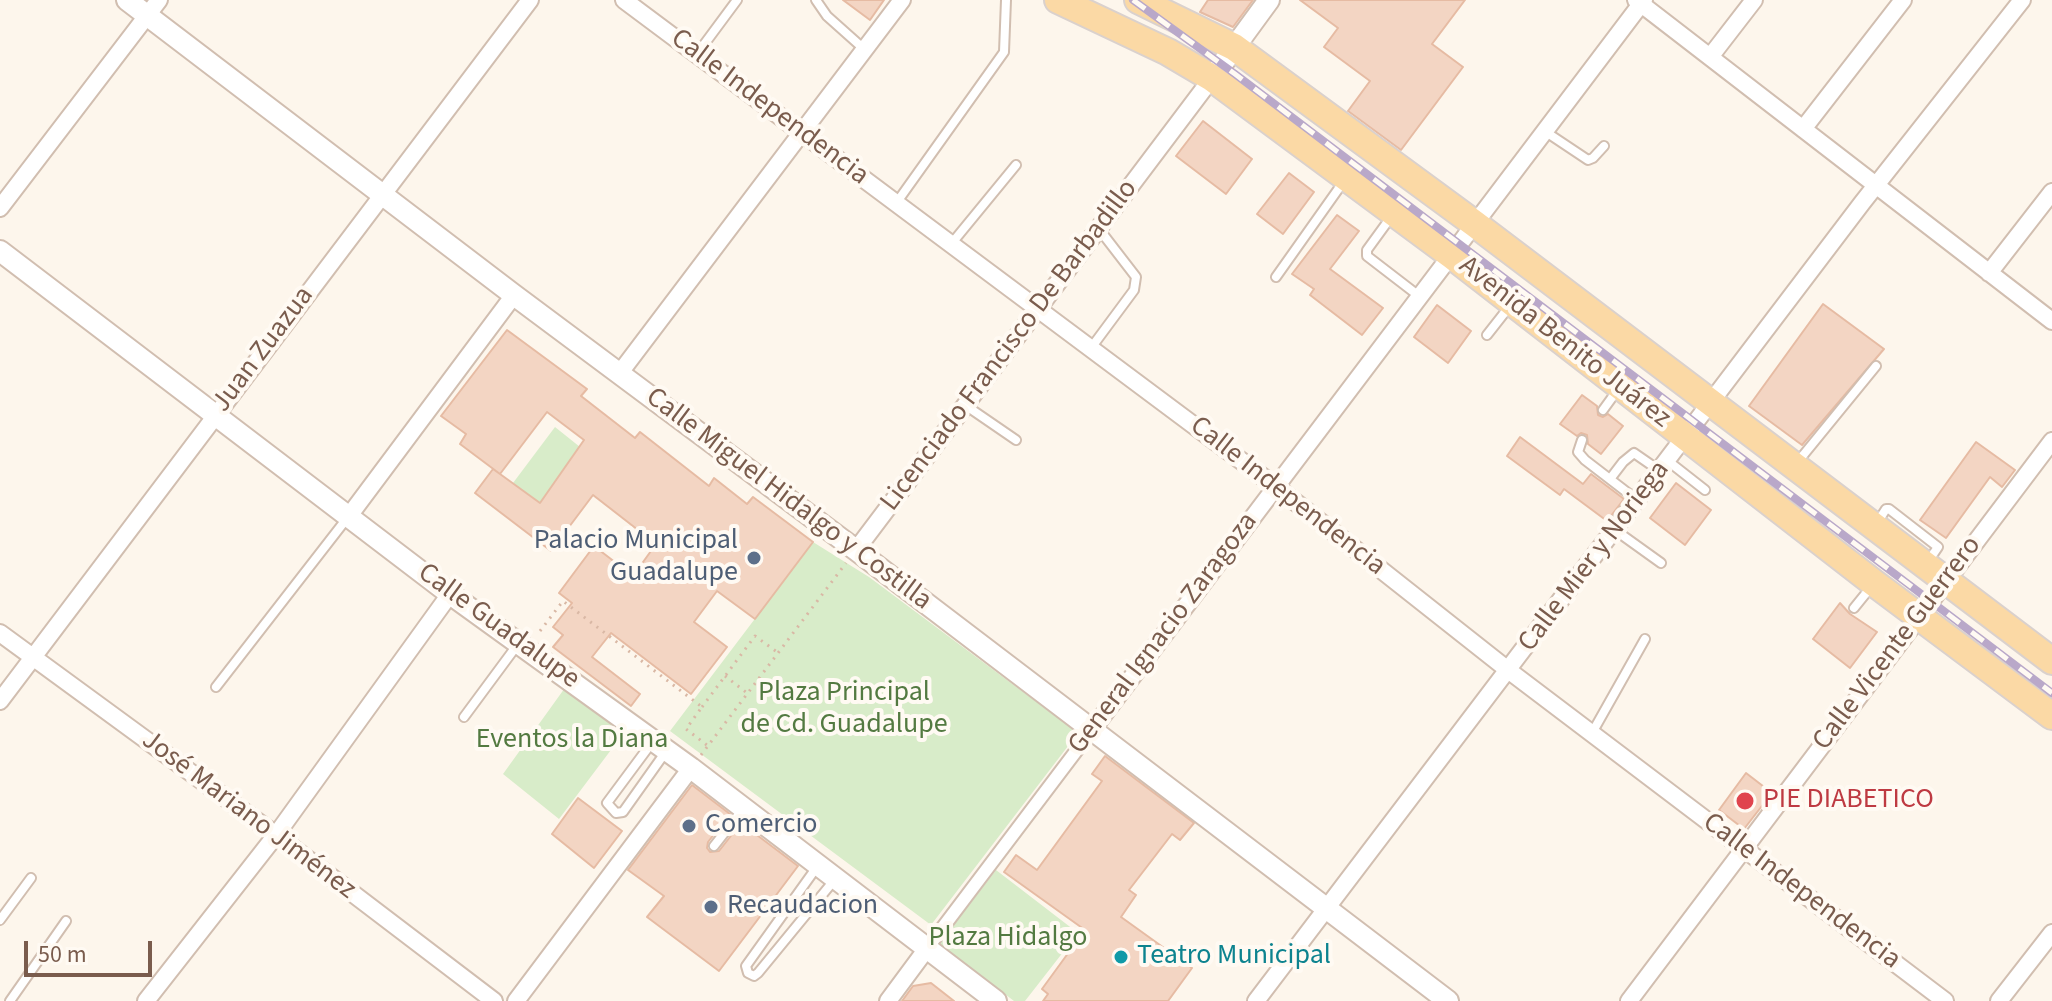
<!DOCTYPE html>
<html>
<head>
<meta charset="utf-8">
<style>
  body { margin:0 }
  #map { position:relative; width:2052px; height:1001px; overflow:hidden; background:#fdf6ec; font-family:"Source Sans 3",sans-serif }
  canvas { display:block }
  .scale { position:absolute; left:24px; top:941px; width:128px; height:36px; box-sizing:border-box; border:4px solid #7a5c4d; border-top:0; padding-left:10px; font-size:24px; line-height:28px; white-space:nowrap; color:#7a5c4d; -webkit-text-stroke:6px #fffaf3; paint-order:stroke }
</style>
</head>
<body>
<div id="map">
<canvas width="2052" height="1001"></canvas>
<div class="scale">50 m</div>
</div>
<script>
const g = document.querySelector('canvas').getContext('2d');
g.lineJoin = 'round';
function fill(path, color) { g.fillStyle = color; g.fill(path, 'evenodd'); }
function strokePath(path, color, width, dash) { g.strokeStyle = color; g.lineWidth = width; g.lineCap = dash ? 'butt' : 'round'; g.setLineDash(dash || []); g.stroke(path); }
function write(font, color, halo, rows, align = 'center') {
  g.font = font + ' "Source Sans 3",sans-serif'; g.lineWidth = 8; g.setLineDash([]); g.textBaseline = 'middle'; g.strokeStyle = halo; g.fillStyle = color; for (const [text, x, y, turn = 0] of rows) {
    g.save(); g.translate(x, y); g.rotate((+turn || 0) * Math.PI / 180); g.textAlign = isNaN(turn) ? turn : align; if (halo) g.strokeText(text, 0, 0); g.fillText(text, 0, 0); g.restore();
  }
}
fill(new Path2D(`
  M555,427L580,447L540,504L513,483Z
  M813,542L869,577L1078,733L931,925L670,731Z
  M567,685L626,730L559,819L503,774Z
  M996,870L1078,933L1025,1001H1014L939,944Z`), '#d8ecc9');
const building = new Path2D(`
  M843,0H884L870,20Z
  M1208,0H1253L1233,27L1200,12Z
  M1300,0H1465L1432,44L1463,67L1401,150L1348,111L1370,81L1324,47L1338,28Z
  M1203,121L1252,159L1226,194L1176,156Z
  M1289,173L1314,192L1283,234L1257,214Z
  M1337,215L1359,231L1330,269L1383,308L1362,335L1310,295L1314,289L1292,274Z
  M1823,304L1884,349L1802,445L1749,406Z
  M1437,305L1471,331L1448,363L1414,337Z
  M507,330L587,389L581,396L635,438L640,432L709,486L714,478L747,504L753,497L813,542L755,619L717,591L694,622L727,647L691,694L611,633L592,657L640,694L631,706L553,647L563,635L553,627L572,603L559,593L594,546L633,576L656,544L593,495L551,551L475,493L493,469L500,474L460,444L466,434L441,416ZM547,412L584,440L540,503L500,474Z
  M1582,395L1597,406L1598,415L1603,417L1608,414L1623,426L1601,454L1588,444L1587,435L1581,433L1577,436L1560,424Z
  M1520,437L1583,484L1591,474L1624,499L1607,521L1564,489L1560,495L1507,456Z
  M1976,442L2015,470L2002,487L1990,477L1946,538L1920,520Z
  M1676,483L1711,510L1685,545L1650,518Z
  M1840,603L1850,614L1877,632L1850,668L1813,639Z
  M1105,756L1194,823L1180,840L1172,834L1129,890L1136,895L1121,917L1192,968L1168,1001H1043L1048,994L1042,989L1085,930L1004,872L1016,855L1037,870L1102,781L1092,774Z
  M1746,773L1772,793L1744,829L1719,810Z
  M692,785L730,814L708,842L707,848L710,852L719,851L741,823L798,866L719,971L647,917L664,896L628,870Z
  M578,798L622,831L594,868L552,834Z
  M931,983L954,1001H902L913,986Z`);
fill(building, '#f3d5c3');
strokePath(building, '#e6bba3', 2);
const service = new Path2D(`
  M816,0L827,16L864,49
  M697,54L737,0
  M1546,132L1588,160L1593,158L1604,146
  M897,202L1004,52L1006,0
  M1391,217L1367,250V256L1419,296
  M952,243L1016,165
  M1276,277L1344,181
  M1487,335L1509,307
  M1091,348L1134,290L1136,277L1099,229
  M965,405L1016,440
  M1603,410L1619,388
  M1582,440L1578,452L1585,460L1637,500
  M1668,461L1705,490
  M1796,464L1876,366
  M1610,479L1623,462L1634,453L1660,471
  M1877,523L1886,509H1889L1938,547L1927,563
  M1615,530L1661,563
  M1854,608L1871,587
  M216,687L348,517
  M464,717L518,644
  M1592,733L1645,639
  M653,741L607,803L616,813L623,812L667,750
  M714,846L743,809
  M819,864L746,966L748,973L754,976L758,973L836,878
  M0,920L31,878
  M10,1001L66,921`);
const pedestrian = new Path2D(`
  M928,947L1092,730`);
const minor = new Path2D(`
  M624,0L1275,486L1508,670L1945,1001
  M1636,0L2052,321
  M1710,57L1754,0
  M1803,129L1903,0
  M0,208L159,0
  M1989,273L2052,192
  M619,374L902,0
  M349,516L514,295
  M856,550L1212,78
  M0,633L276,835L494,1001
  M0,701L530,0
  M1092,730L1644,0
  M146,1001L276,835L450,594
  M516,1001L691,768
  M888,1001L928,947
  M1256,1001L1862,203L2022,0
  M1629,1001L2052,441
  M1999,1001L2052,933`);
const tertiary = new Path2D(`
  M127,0L514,295L856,550L1448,1001
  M1212,78L1269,0
  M0,251L450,594L691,768L996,1001`);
const primary = new Path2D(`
  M1058,0L1168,52L1212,78L1451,255L1874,583L2052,716
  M1138,0L1234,47L1475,224L2052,661`);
strokePath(service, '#d1beb0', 12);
strokePath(pedestrian, '#d1beb0', 16);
strokePath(minor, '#d1beb0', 20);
strokePath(tertiary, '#d1beb0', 24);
strokePath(primary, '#dad1cd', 30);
strokePath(new Path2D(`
  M540,631L563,601L702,707L686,729L708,746
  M725,676L747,693
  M702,707L755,636L777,652
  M701,755L846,563`), '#d9b8a5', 3, [2, 6]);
strokePath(service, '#fff', 8);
strokePath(pedestrian, '#fff', 12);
strokePath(minor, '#fff', 16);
strokePath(tertiary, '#fff', 20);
strokePath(primary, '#fbd9a5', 26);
const rail = new Path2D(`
  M1133,0L1235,74L2052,693`);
strokePath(rail, '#b9a8c9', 8);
strokePath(rail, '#fffaf3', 5, [15]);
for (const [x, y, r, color] of [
  [754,558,8,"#5c6f8a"],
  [1745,801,10,"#e0444e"],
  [689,826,8,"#5c6f8a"],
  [711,907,8,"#5c6f8a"],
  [1121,957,8,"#0f9aa8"]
]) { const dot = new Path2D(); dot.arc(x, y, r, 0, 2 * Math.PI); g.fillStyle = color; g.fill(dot); strokePath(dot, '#fffaf3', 3); }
write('28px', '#7a5c4d', '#fffaf3', [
  ["Calle Independencia",769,108,37],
  ["Avenida Benito Juárez",1564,343,38],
  ["Licenciado Francisco De Barbadillo",1010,346,-53],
  ["Juan Zuazua",264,350,-53],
  ["Calle Independencia",1287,497,38],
  ["Calle Miguel Hidalgo y Costilla",788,500,37],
  ["Calle Mier y Noriega",1595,557,-53],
  ["Calle Guadalupe",498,627,36],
  ["General Ignacio Zaragoza",1164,634,-53],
  ["Calle Vicente Guerrero",1898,644,-53],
  ["José Mariano Jiménez",248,816,37],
  ["Calle Independencia",1801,892,37]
]);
write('28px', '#4e5e75', '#fffaf3', [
  ["Palacio Municipal",738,542,"right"],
  ["Guadalupe",738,574,"right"],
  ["Comercio",705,826],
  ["Recaudacion",727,907]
], 'left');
write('28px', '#537a41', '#fffaf3', [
  ["Plaza Principal",844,694],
  ["de Cd. Guadalupe",844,726],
  ["Eventos la Diana",572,741],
  ["Plaza Hidalgo",1008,939]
]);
write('28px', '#be3a42', '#fffaf3', [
  ["PIE DIABETICO",1763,801]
], 'left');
write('28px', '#0d838f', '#fffaf3', [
  ["Teatro Municipal",1137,957]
], 'left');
</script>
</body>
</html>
